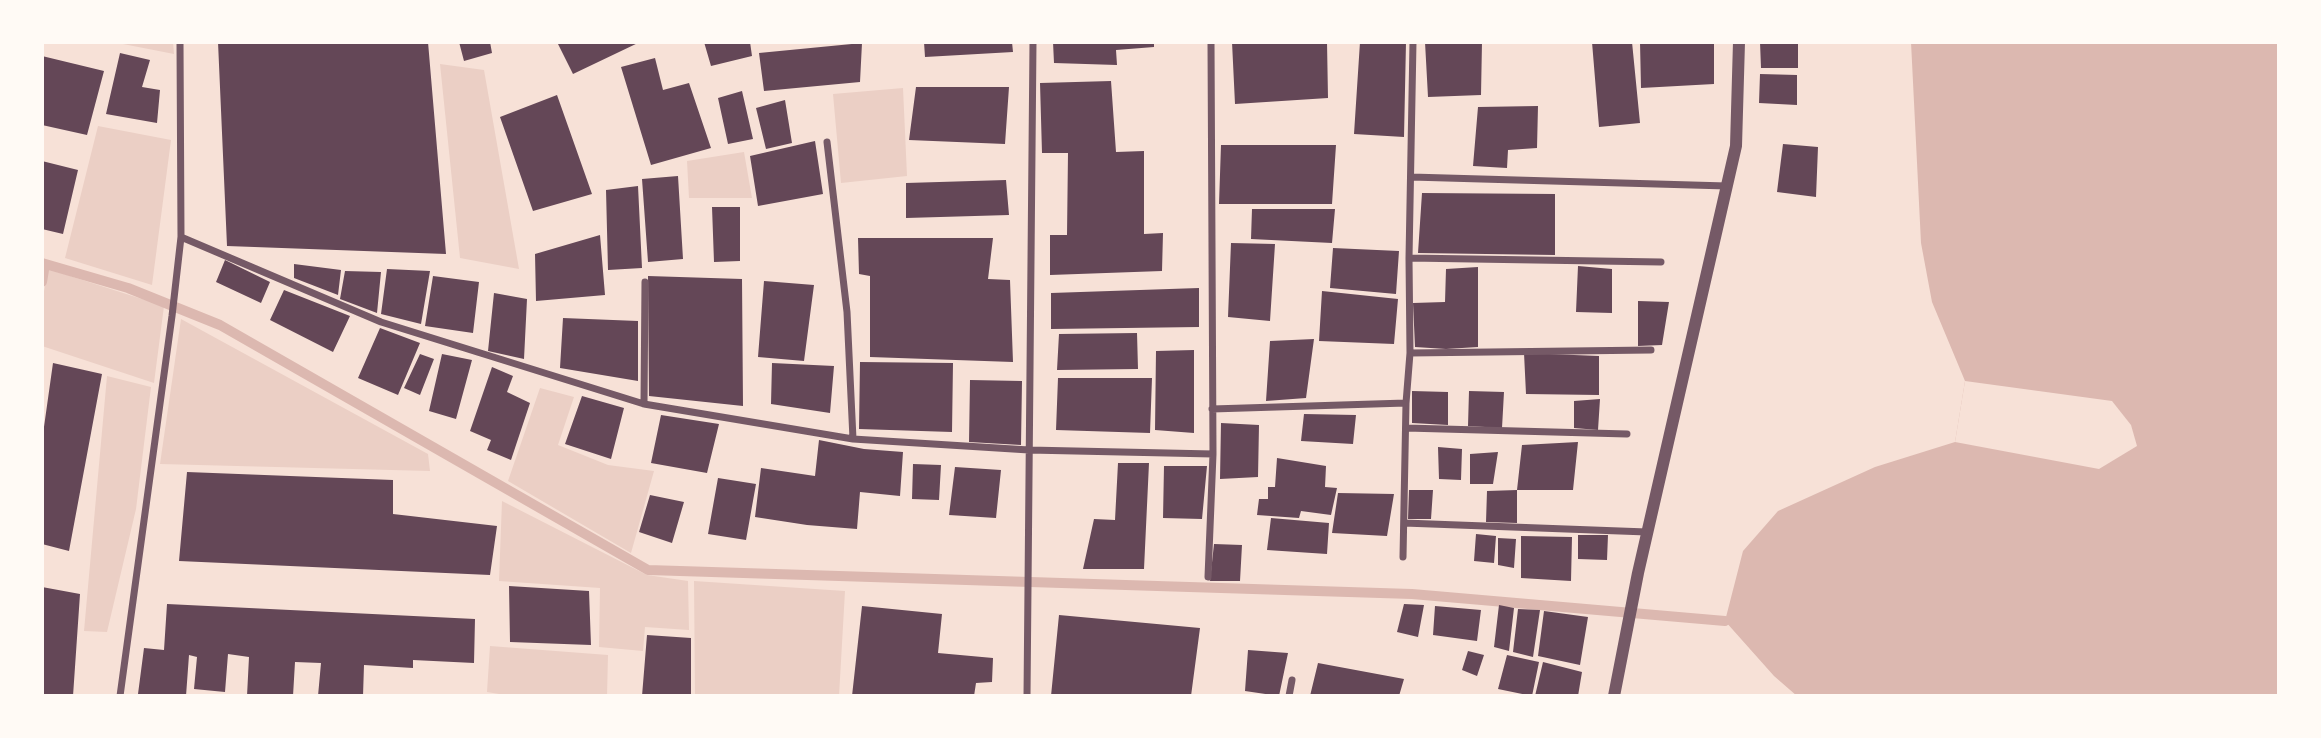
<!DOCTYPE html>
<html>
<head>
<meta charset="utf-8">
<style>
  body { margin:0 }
  #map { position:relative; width:2321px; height:738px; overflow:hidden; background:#f7e1d7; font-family:Raleway,sans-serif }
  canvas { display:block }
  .frame { position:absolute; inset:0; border:44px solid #fffaf5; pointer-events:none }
</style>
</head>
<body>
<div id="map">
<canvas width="2321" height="738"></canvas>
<div class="frame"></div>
</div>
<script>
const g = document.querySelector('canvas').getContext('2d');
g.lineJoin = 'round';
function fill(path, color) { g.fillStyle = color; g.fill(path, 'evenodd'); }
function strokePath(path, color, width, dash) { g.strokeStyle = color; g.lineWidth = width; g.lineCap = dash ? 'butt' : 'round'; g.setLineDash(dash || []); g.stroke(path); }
fill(new Path2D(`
  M124,42H173L174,54L123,44Z
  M440,64L484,70L519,269L460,258Z
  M903,88L907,176L841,183L833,94Z
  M98,126L171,140L152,285L65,258Z
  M744,152L752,198H689L687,161Z
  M48,269L164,306L154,383L42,346V302Z
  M181,319L428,454L430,471L160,464Z
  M107,376L151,387L136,509L107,632L84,631Z
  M540,388L574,397L558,445L608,465L654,471L631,553L508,481Z
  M502,501L647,575L688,581L689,630L645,627L643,651L599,647L600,588L499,581Z
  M694,581L845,591L839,696L695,694Z
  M490,646L608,655L607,696H511L487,692Z`), '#ebcfc5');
fill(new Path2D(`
  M1911,42H2279V696H1797L1774,676L1725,621L1743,551L1778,511L1875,467L1955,442L1965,381L1932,302L1921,243Z`), '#dcb8b0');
fill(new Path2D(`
  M1965,381L2112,401L2131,425L2137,446L2099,469L1955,442Z`), '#f7e1d7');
strokePath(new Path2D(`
  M42,263L128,288L220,325L648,570L1412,594L1725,621
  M42,282L45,264`), '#dcb8b0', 10);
fill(new Path2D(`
  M218,42H428L446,254L227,246Z
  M459,42H490L492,53L464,61Z
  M557,42H640L573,74Z
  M704,42H750L752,56L711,66Z
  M924,42H1012L1013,52L925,57Z
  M1053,42H1154V47L1116,50L1117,65L1054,63Z
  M1232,42H1327L1328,98L1235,104Z
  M1360,42H1406L1404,137L1354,134Z
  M1425,42H1482L1481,95L1428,97Z
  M1592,42H1632L1640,123L1599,127Z
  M1640,42H1714V84L1641,88Z
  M1760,42H1798V68H1761Z
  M862,43L860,82L764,91L759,53Z
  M120,53L150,60L142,87L160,90L157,123L106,114Z
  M42,56L104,71L87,135L42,125Z
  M655,58L663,90L689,83L711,148L651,165L621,67Z
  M1760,74L1797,75V105L1759,103Z
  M1111,81L1116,152L1144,151V234L1163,233L1162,271L1050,275V235H1067L1068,153H1042L1040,83Z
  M916,87H1009L1005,144L909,140Z
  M742,91L753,139L728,144L718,98Z
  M557,95L592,194L533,211L500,117Z
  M785,100L792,143L766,149L756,108Z
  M1538,106L1537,148L1508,150L1507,168L1473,166L1478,107Z
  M815,141L823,194L758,206L750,156Z
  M1783,144L1818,147L1816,197L1777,192Z
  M1221,145H1336L1332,204H1219Z
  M42,161L78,170L63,234L42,229Z
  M678,176L683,259L648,262L642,179Z
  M1006,180L1009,215L906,218V183Z
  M638,186L642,268L608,270L606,190Z
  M1422,193L1555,194V255L1418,253Z
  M712,207H740V261L714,262Z
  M1252,209H1335L1332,243L1251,239Z
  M600,235L605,295L536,301L535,254Z
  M858,238H993L988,279L1010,280L1013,362L870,357V276L859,274Z
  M1231,243L1275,244L1270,321L1228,317Z
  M1333,248L1399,251L1396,294L1330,288Z
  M225,260L270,282L261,303L216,282Z
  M294,264L341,270L338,295L294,278Z
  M1578,266L1612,269V313L1576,312Z
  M1478,267V347L1446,349L1415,347L1413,303L1445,302L1446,269Z
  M387,269L430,271L421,324L381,314Z
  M345,271L381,272L377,313L340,299Z
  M433,276L479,282L473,333L425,326Z
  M648,276L742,279L743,406L649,396Z
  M764,281L814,285L804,361L758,357Z
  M1199,288V327L1051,329V293Z
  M284,290L350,316L333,352L270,320Z
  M1322,291L1398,299L1394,344L1319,341Z
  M494,293L527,299L524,359L488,351Z
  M1638,301L1669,302L1662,345L1638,346Z
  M563,318L638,321V381L560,368Z
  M380,328L420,343L398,395L358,378Z
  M1137,333L1138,369L1057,370L1059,334Z
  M1314,339L1306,398L1266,401L1270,341Z
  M1194,350V433L1155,430L1156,351Z
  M1524,353L1599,356V395L1526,394Z
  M420,354L434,359L420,395L404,388Z
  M442,354L472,360L456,419L429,411Z
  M860,362L953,363L952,432L859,429Z
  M53,363L102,374L69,551L42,544V441Z
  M772,363L834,366L830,413L771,404Z
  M492,367L513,376L507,392L530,403L511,460L487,450L491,440L470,431Z
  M1058,378H1152L1150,433L1056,430Z
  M970,380L1022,381L1021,445L969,442Z
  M1412,391L1448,392V425L1412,423Z
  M1469,391L1504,392L1502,428L1468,426Z
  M582,396L624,408L611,459L565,444Z
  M1600,399L1598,430L1574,428V401Z
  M1304,414L1356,415L1353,444L1301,441Z
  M661,415L719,424L707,473L651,463Z
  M1221,423L1259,425L1258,477L1220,479Z
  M819,440L864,449L903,452L900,496L860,492L857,529L807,525L755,517L761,468L815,476Z
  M1578,442L1573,490H1517V523L1486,522L1487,491L1517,490L1522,445Z
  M1438,447L1462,449L1461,480L1439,479Z
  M1498,452L1493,484H1470V454Z
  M1277,458L1326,466L1325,487L1337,488L1331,515L1301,511L1299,518L1257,515L1259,499H1268V487H1275Z
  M1118,463H1149L1144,569H1083L1094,519L1115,520Z
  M913,464L941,465L939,500L912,499Z
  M1164,466H1207L1202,519L1163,518Z
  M955,467L1001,470L996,518L949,515Z
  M187,472L393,480V514L497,526L490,575L179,561Z
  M718,478L756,484L746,540L708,534Z
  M1409,490H1433L1431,519H1408Z
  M1338,493L1394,494L1387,536L1332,533Z
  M650,495L684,502L672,543L639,532Z
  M1271,518L1329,523L1327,554L1267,550Z
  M1476,534L1496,536L1494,563L1474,561Z
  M1578,535H1608L1607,560L1578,559Z
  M1521,536L1572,537L1571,581L1521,578Z
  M1498,538L1516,539L1514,568L1498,565Z
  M1214,544L1242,545L1240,581H1210Z
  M509,586L589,591L591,645L510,642Z
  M42,587L80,594L73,696H42Z
  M167,604L475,619L474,663L413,660V668L364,665L363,696H318L321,663L295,662L293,696H247L249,657L228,654L225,692L194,689L197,657L189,655L186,696L138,694L144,648L164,650Z
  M1404,604L1424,605L1418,637L1397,632Z
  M1499,605L1514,608L1509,651L1494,647Z
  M862,606L942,614L938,653L993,658L992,682L976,683L974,696H852Z
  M1435,606L1481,610L1477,641L1433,635Z
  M1518,609L1540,610L1533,657L1513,652Z
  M1544,611L1588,617L1580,665L1538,656Z
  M1059,615L1200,628L1191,696H1051Z
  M647,635L691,638V696H642Z
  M1248,650L1288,653L1279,696L1245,691Z
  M1468,651L1484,655L1477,676L1462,670Z
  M1507,655L1539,662L1532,696L1498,689Z
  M1543,662L1582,672L1578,696H1535Z
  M1318,663L1404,679L1399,696H1310Z`), '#644757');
strokePath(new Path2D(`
  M827,142L847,312L853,439
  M1411,177L1727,186
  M181,237L381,322L644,404L853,439L1029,450L1213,454
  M1409,258L1661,262
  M1410,353L1651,350
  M644,404L645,282
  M1212,409L1406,403
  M1406,428L1627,434
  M1404,523L1647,532
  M1403,557L1406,403L1410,353L1409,258L1413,42
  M1208,577L1213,454L1211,42
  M120,696L172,316L181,237L180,42
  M1027,696L1033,42
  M1289,696L1292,680`), '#755966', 7);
strokePath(new Path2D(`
  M1614,696L1638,573L1736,146L1739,42`), '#755966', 12);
</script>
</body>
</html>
